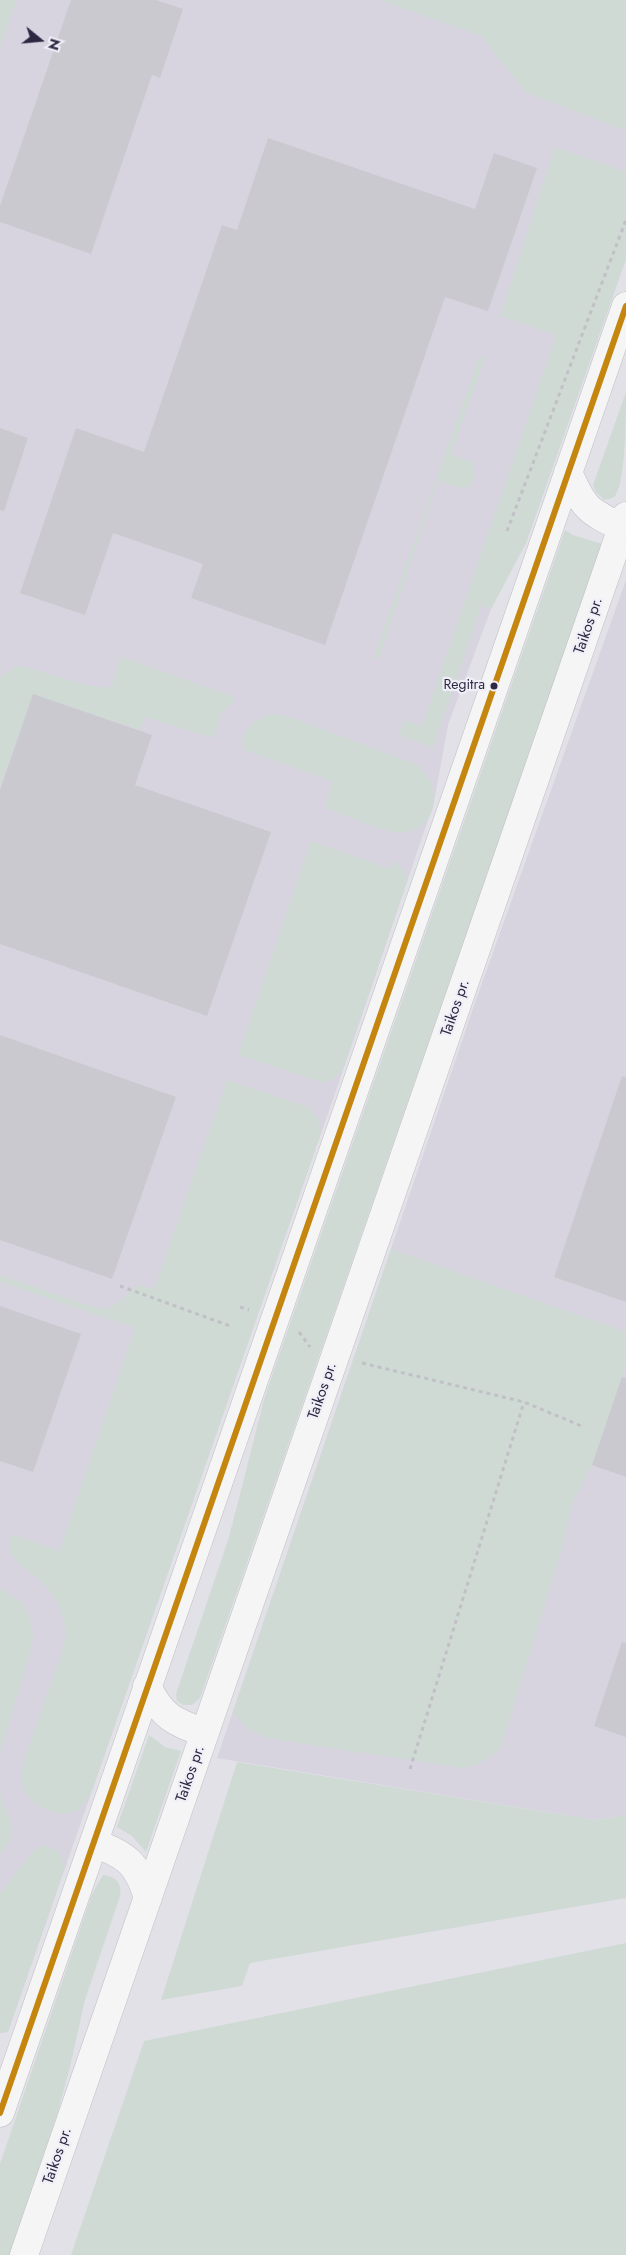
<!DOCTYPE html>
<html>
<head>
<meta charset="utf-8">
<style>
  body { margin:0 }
  #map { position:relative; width:626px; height:2255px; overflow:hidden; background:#e2e1e7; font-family:Jost,sans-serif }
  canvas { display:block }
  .north { position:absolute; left:15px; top:15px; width:50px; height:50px; -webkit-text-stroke:4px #f0eff7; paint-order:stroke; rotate:107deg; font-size:14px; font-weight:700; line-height:20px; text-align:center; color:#2e2742 }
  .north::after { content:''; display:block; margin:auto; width:18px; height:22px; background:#2e2742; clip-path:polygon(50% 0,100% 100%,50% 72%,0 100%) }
</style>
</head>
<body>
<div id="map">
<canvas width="626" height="2255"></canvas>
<div class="north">N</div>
</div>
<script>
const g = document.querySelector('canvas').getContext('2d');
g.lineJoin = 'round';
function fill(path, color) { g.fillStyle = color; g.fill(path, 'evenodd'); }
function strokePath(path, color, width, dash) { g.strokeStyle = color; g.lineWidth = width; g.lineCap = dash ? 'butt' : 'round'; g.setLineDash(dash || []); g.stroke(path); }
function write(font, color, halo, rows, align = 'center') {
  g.font = font + ' Jost,sans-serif'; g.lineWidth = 4.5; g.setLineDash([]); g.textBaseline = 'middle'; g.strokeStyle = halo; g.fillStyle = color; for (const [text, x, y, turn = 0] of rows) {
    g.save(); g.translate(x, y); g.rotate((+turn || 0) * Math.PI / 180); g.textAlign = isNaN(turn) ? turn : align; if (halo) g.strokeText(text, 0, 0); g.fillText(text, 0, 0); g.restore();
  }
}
fill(new Path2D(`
  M0,0H626V259L526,543L491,609L448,725L434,802L355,1036L8,2032L0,2033Z
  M626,580V1815L595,1820L217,1758L476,1000Z`), '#d7d4e0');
fill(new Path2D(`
  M0,0H17L0,47Z
  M380,0H626V131L525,92L481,36Z
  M555,147L626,172V259L526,543L491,609L482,605L433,747L399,736L404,720L422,726L556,335L500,316Z
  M479,357L485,358L451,453L473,463L475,474L471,486L460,488L438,481L379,659L374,657Z
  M626,392C626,416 626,481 615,496C612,499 607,499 604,500L596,492L593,485Z
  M565,530L573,535L602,544L200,1698L192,1705H183L177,1701L176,1694L229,1537L265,1396Z
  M123,657L236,698L221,714L214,738L145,717L140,730L33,694L0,786V677L15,667L22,666L87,685L107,688L112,685L119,659Z
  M274,714L287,716L415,764C447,786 437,834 398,833C383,832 341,813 325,808L332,781L244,750L242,739C248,724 258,717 274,714Z
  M311,841L391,869L395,861L400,865L408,879L343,1069C336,1077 332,1082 321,1082L238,1055Z
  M227,1080L308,1107L317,1117L321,1133L92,1791C89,1796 85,1803 81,1807C65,1822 36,1809 26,1793C19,1782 22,1770 24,1759L63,1649C64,1643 66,1636 65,1630C64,1613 54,1594 42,1582C26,1567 3,1560 11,1534L59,1551L135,1328L0,1282V1275L99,1309C115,1309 126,1297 136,1285L154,1289Z
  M391,1249L626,1332V1366L592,1465L573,1502L562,1549L500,1750L478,1764L461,1768L267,1738L249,1730L233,1712Z
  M0,1589L21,1601L30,1618L33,1636L30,1654L0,1753Z
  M149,1735L165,1747L181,1751L146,1852L132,1836L117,1827Z
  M237,1762L595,1820L626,1815V1898L250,1963L242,1986L161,2000Z
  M0,1793C8,1824 23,1825 0,1855Z
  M40,1846H48L59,1852L65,1867L8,2032L0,2033V1893L34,1850Z
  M103,1875C117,1877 122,1883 120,1896L85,2000L71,2063L57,2115L9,2255H0V2164L92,1894Z
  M626,1943V2255H71L144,2041Z`), '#cfdad5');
fill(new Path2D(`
  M71,0H156L183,9L160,78L152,75L91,254L0,222V206Z
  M268,138L475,209L494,153L537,168L488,311L445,297L325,645L191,598L203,564L113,533L85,615L20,593L76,428L144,452L222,225L237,230Z
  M0,428L28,438L4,511L0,510Z
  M33,694L152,735L135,785L271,832L207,1016L0,944V790Z
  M0,1035L176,1097L112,1279L0,1240Z
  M622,1076L626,1077V1302L554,1277Z
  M0,1306L81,1334L33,1472L0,1461Z
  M622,1377L626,1378V1477L592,1465Z
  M622,1642L626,1643V1737L594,1726Z`), '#cac9cf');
const primary = new Path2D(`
  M568,472C583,507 588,512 622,527
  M147,1686C162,1717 174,1722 205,1733
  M94,1843C127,1855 138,1864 148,1898
  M0,2113L626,306
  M24,2255L626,516`);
strokePath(primary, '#bfbec5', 29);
strokePath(new Path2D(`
  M507,531L626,220
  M120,1286L233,1327
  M240,1307L249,1310
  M299,1332L310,1347
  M362,1363L524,1402L584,1427
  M410,1769L524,1402`), '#c1c0c7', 3, [4, 4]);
strokePath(primary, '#f5f5f6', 28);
strokePath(new Path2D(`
  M0,2113L626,306`), '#c58610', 6);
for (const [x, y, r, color] of [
  [494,686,4.5,"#2e2742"]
]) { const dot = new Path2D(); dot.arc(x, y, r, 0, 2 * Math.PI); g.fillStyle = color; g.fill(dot); strokePath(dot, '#f0eff7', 2); }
write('14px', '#2e2742', '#f0eff7', [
  ["Regitra",485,686]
], 'right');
write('15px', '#2e2742', '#f0eff7', [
  ["Taikos pr.",589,626,-71],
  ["Taikos pr.",456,1008,-71],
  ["Taikos pr.",323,1391,-71],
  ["Taikos pr.",191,1774,-71],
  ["Taikos pr.",58,2156,-71]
]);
</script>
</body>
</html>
